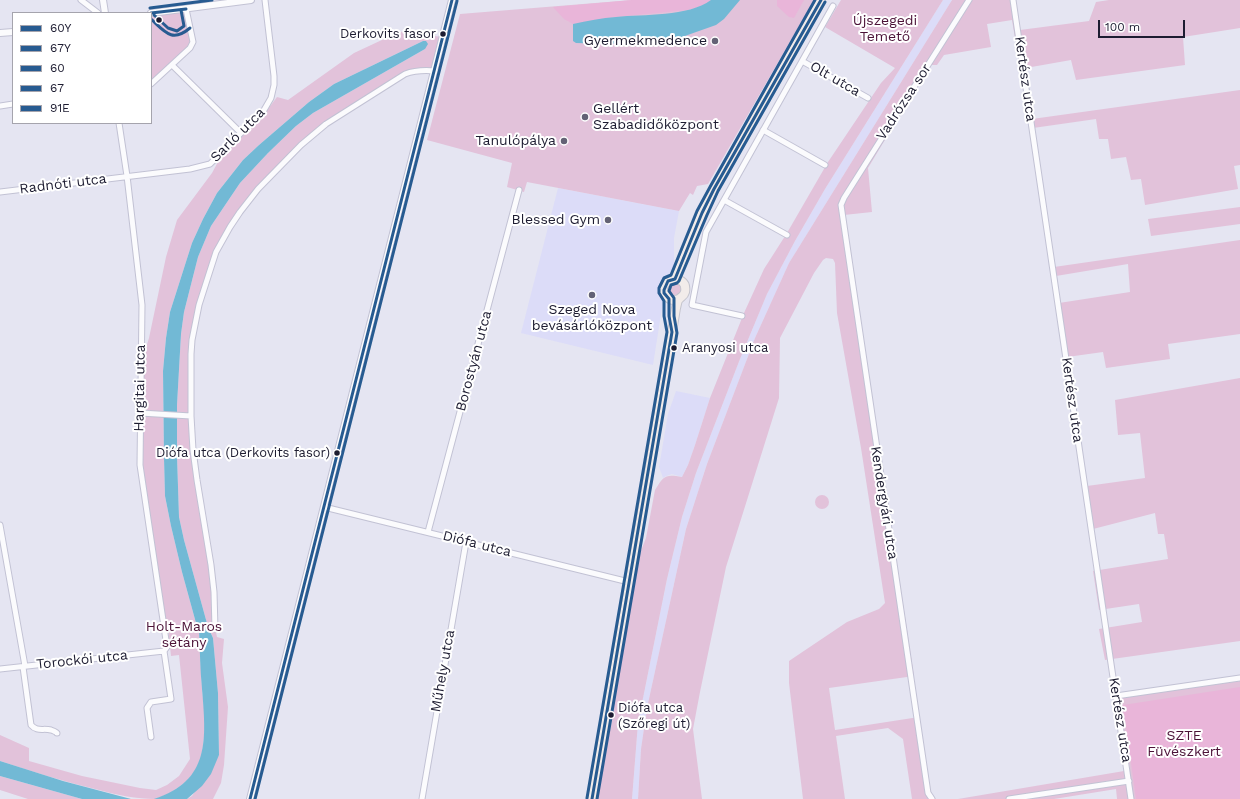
<!DOCTYPE html>
<html>
<head>
<meta charset="utf-8">
<style>
  body { margin:0 }
  #map { position:relative; width:1240px; height:799px; overflow:hidden; background:#e5e5f2; font-family:"Work Sans",sans-serif }
  canvas { display:block }
  .legend { position:absolute; left:12px; top:12px; width:140px; height:112px; box-sizing:border-box; background:#fff; border:1px solid #a5a4ad; margin:0; padding:5px 7px; list-style:none; font-size:12px; color:#1d1c31 }
  .legend li { display:flex; align-items:center; gap:8px; height:20px }
  .legend b { width:20px; border:1px solid #a5a4ad }
  .scale { position:absolute; left:1098px; top:20px; width:87px; height:18px; box-sizing:border-box; border:2px solid #1d1c31; border-top:0; padding-left:5px; font-size:12px; line-height:14px; white-space:nowrap; color:#1d1c31; -webkit-text-stroke:3px #fff; paint-order:stroke }
</style>
</head>
<body>
<div id="map">
<canvas width="1240" height="799"></canvas>
<ul class="legend">
<li><b style="height:5px;background:#275b91"></b>60Y</li>
<li><b style="height:5px;background:#275b91"></b>67Y</li>
<li><b style="height:5px;background:#275b91"></b>60</li>
<li><b style="height:5px;background:#275b91"></b>67</li>
<li><b style="height:5px;background:#275b91"></b>91E</li>
</ul>
<div class="scale">100 m</div>
</div>
<script>
const g = document.querySelector('canvas').getContext('2d');
g.lineJoin = 'round';
function fill(path, color) { g.fillStyle = color; g.fill(path, 'evenodd'); }
function strokePath(path, color, width, dash) { g.strokeStyle = color; g.lineWidth = width; g.lineCap = dash ? 'butt' : 'round'; g.setLineDash(dash || []); g.stroke(path); }
function write(font, color, halo, rows, align = 'center') {
  g.font = font + ' "Work Sans",sans-serif'; g.lineWidth = 4; g.setLineDash([]); g.textBaseline = 'middle'; g.strokeStyle = halo; g.fillStyle = color; for (const [text, x, y, turn = 0] of rows) {
    g.save(); g.translate(x, y); g.rotate((+turn || 0) * Math.PI / 180); g.textAlign = isNaN(turn) ? turn : align; if (halo) g.strokeText(text, 0, 0); g.fillText(text, 0, 0); g.restore();
  }
}
fill(new Path2D(`
  M943,0H952L789,263L755,338L707,464L686,529L647,708L641,749L638,799H632L638,723L667,579L682,517L696,473L740,359L767,294L795,241L825,189Z
  M558,188L679,211L674,238V269L667,276L653,365L521,333Z
  M676,391L710,398L695,445L688,465L682,477L672,474L666,476L663,478L659,467L668,414Z`), '#dcdcf8');
fill(new Path2D(`
  M632,0H814L708,184L697,186L693,195L690,193L679,211L527,182L524,192L507,187L512,163L427,140L460,14Z
  M841,0H943L825,189L795,241L767,294L740,359L696,473L682,517L667,579L638,723L632,799H597L607,742C610,731 614,717 613,706L637,561L646,538L655,490C664,475 666,474 682,477L688,465L695,445L710,398L744,313L764,269L787,233L828,162L881,83L895,68L825,27Z
  M952,0H1015L1020,30L1089,21L1096,2L1109,0H1240V28L1183,37L1185,65L1076,80L1071,60L1020,69L1012,20L987,24L991,47L944,55L937,65H930L868,168L872,212L844,215L914,676L829,688L835,730L919,717L929,787L934,799H912L903,739L888,728L836,736L845,799H803L789,683V661L847,622L879,609L885,603L861,448L837,313L835,263L833,259L826,258L823,260L814,273L780,338L779,398L726,567L700,692L693,729L702,799H638L641,749L647,708L686,529L707,464L755,338L789,263Z
  M186,9L193,42L151,84V13Z
  M412,31L425,35L443,37L435,71H414L326,124L258,189L230,227L207,280L192,340L193,450L211,565L216,632L217,637L224,639L222,663L228,707L224,765L221,783L213,799H187L192,796L219,755L218,693L213,638L208,627L184,540L179,517L177,456V405L181,334L184,312L198,257L211,226L240,183L268,153L296,126L313,113L425,49L423,41L334,84L309,102L259,145L243,160L217,193L203,219L192,243L170,312L166,338L163,371L164,458L165,496L171,526L182,572L196,623L199,631C200,650 201,669 202,688C203,704 207,721 204,737C203,747 202,759 196,769C189,782 170,795 155,799C138,799 116,795 99,790C66,782 33,772 0,761V735L29,748V761L82,776L140,788L156,790L167,785L179,776L190,759L179,655L171,656L168,627L163,610L147,503L142,460L144,354L149,338L166,257L177,220L212,173L219,160L265,113L277,97L288,100L354,53L399,32Z
  M1240,90V165L1234,166L1238,189L1145,205L1141,179L1131,180L1126,157L1111,159L1108,139H1099L1096,119L1033,128L1032,119Z
  M1240,207V224L1151,236L1148,219Z
  M1240,240V334L1168,344L1170,359L1106,368L1103,352L1067,357L1059,303L1130,292L1128,264L1056,276L1054,267Z
  M669 289a6 6 0 1 1 12 0a6 6 0 1 1-12 0Z
  M1240,378V641L1105,660L1099,629L1142,622L1139,604L1099,610L1093,571L1168,559L1164,534H1158L1155,513L1093,529L1087,486L1145,478L1140,433L1118,435L1115,400Z
  M815 502a7 7 0 1 1 14 0a7 7 0 1 1-14 0Z
  M1240,681V799H1117L1116,789L1054,799H958L1130,770L1119,698Z
  M0,776L82,799H28L0,790Z`), '#e2c2da');
fill(new Path2D(`
  M632,0H711L705,5L688,10L616,17L573,24L564,19L553,7Z
  M777,0H804L794,18L789,17L777,6Z
  M1240,687V799H1136L1123,705Z`), '#e9b5d9');
fill(new Path2D(`
  M711,0H740L724,19L716,25L682,37L665,38L644,42L608,44L576,43L573,41V24C587,21 602,18 616,17C644,14 688,17 711,0Z
  M423,41H426L428,44L425,49L313,113L296,126L268,153L240,183L211,226L198,257L184,312L181,334L177,405V456L179,517L184,540L208,627L213,638L218,693L219,755L211,774L202,786L187,799H154C211,781 206,738 202,689C200,669 200,650 199,631L196,623L182,572L171,526L165,496L164,458L163,371L166,338L170,312L192,243L203,219L217,193L243,160L259,145L309,102L334,84Z
  M0,761L63,781L131,799H82L0,776Z`), '#72b9d5');
const minor = new Path2D(`
  M81,0L98,13
  M1013,0L1131,799
  M802,61L868,98
  M172,65L241,133
  M151,84L190,48L193,42L186,9
  M0,106L13,104
  M119,123L127,176L142,305L140,465L167,647L164,651
  M763,130L825,165
  M0,192L190,169L210,164L264,110L271,98L274,85V76L265,0
  M724,200L787,235
  M742,316L692,305L706,232L833,6
  M140,413L191,416
  M324,507L629,582
  M0,525L25,666
  M428,532L519,190
  M215,629L214,592L211,565L197,480L193,450L191,416V354L192,340L199,305L207,280L216,252L230,227L240,212L258,189L301,145L326,124L405,74C416,70 424,70 435,71
  M23,667L31,725C37,732 43,728 51,730C51,730 57,732 57,733
  M0,669L164,651
  M1116,696L1240,678
  M151,737L147,708L151,702L171,699L164,651
  M422,799L466,542
  M932,799L928,793L841,205L844,198L969,0
  M1009,799L1129,781`);
const tertiary = new Path2D(`
  M103,0L105,13
  M151,13L251,0
  M0,33L13,32
  M250,799L452,0`);
const primary = new Path2D(`
  M675,279L702,213L714,189L821,0
  M592,799L650,466L676,308C677,305 677,301 679,299C682,296 684,296 685,292C689,270 651,281 667,297C670,300 674,301 679,299`);
strokePath(minor, '#c2c2d4', 7);
strokePath(tertiary, '#c2c2d4', 8);
strokePath(primary, '#c4c4cd', 10);
strokePath(minor, '#fbfbfd', 5);
strokePath(tertiary, '#fbfbfd', 6);
strokePath(primary, '#f2ecea', 8);
strokePath(new Path2D(`
  M592,799L672,332L669,316V299L664,293V290L668,281L675,279L702,213L714,189L821,0`), '#275b91', 3);
strokePath(new Path2D(`
  M597,799L677,333L674,316V298L669,291L671,285L677,283L679,281L707,215L718,191L825,2`), '#275b91', 3);
strokePath(new Path2D(`
  M250,799L452,0`), '#275b91', 3);
strokePath(new Path2D(`
  M255,799L457,1`), '#275b91', 3);
strokePath(new Path2D(`
  M150,8L212,0
  M154,15L168,28L177,31L184,26L181,10
  M587,798L667,332L664,316V301L659,293V288L664,278L671,275L697,211L710,187L815,0`), '#275b91', 3);
strokePath(new Path2D(`
  M151,13L186,9
  M151,19C165,32 172,43 190,28`), '#275b91', 3);
for (const [x, y, r, color] of [
  [159,20,3.5,"#1d1c31"],
  [443,34,3.5,"#1d1c31"],
  [715,41,4,"#636275"],
  [585,117,4,"#636275"],
  [564,141,4,"#636275"],
  [608,220,4,"#636275"],
  [592,295,4,"#636275"],
  [674,348,3.5,"#1d1c31"],
  [337,453,3.5,"#1d1c31"],
  [611,715,3.5,"#1d1c31"]
]) { const dot = new Path2D(); dot.arc(x, y, r, 0, 2 * Math.PI); g.fillStyle = color; g.fill(dot); strokePath(dot, '#fff', 1.5); }
write('13px', '#1d1c31', '#fff', [
  ["Derkovits fasor",436,34],
  ["Aranyosi utca",682,348,"left"],
  ["Diófa utca (Derkovits fasor)",330,453],
  ["Diófa utca",618,708,"left"],
  ["(Szőregi út)",618,724,"left"]
], 'right');
write('14px', '#4b1237', '#fff', [
  ["Újszegedi",885,21],
  ["Temető",885,37],
  ["Holt-Maros",184,627],
  ["sétány",184,643],
  ["SZTE",1184,736],
  ["Füvészkert",1184,752]
]);
write('14px', '#1d1c31', '#fff', [
  ["Gyermekmedence",707,41],
  ["Gellért",593,109,"left"],
  ["Szabadidőközpont",593,125,"left"],
  ["Tanulópálya",556,141],
  ["Blessed Gym",600,220],
  ["Szeged Nova",592,310,"center"],
  ["bevásárlóközpont",592,326,"center"]
], 'right');
write('14px', '#1d1c31', '#fff', [
  ["Olt utca",835,79,30],
  ["Kertész utca",1025,79,82],
  ["Vadrózsa sor",904,102,-57],
  ["Sarló utca",238,135,-45],
  ["Radnóti utca",63,184,-7],
  ["Borostyán utca",474,361,-75],
  ["Hargitai utca",140,388,-89],
  ["Kertész utca",1072,400,82],
  ["Kendergyári utca",884,503,81],
  ["Diófa utca",477,544,14],
  ["Torockói utca",82,660,-6],
  ["Műhely utca",443,671,-80],
  ["Kertész utca",1120,720,81]
]);
</script>
</body>
</html>
